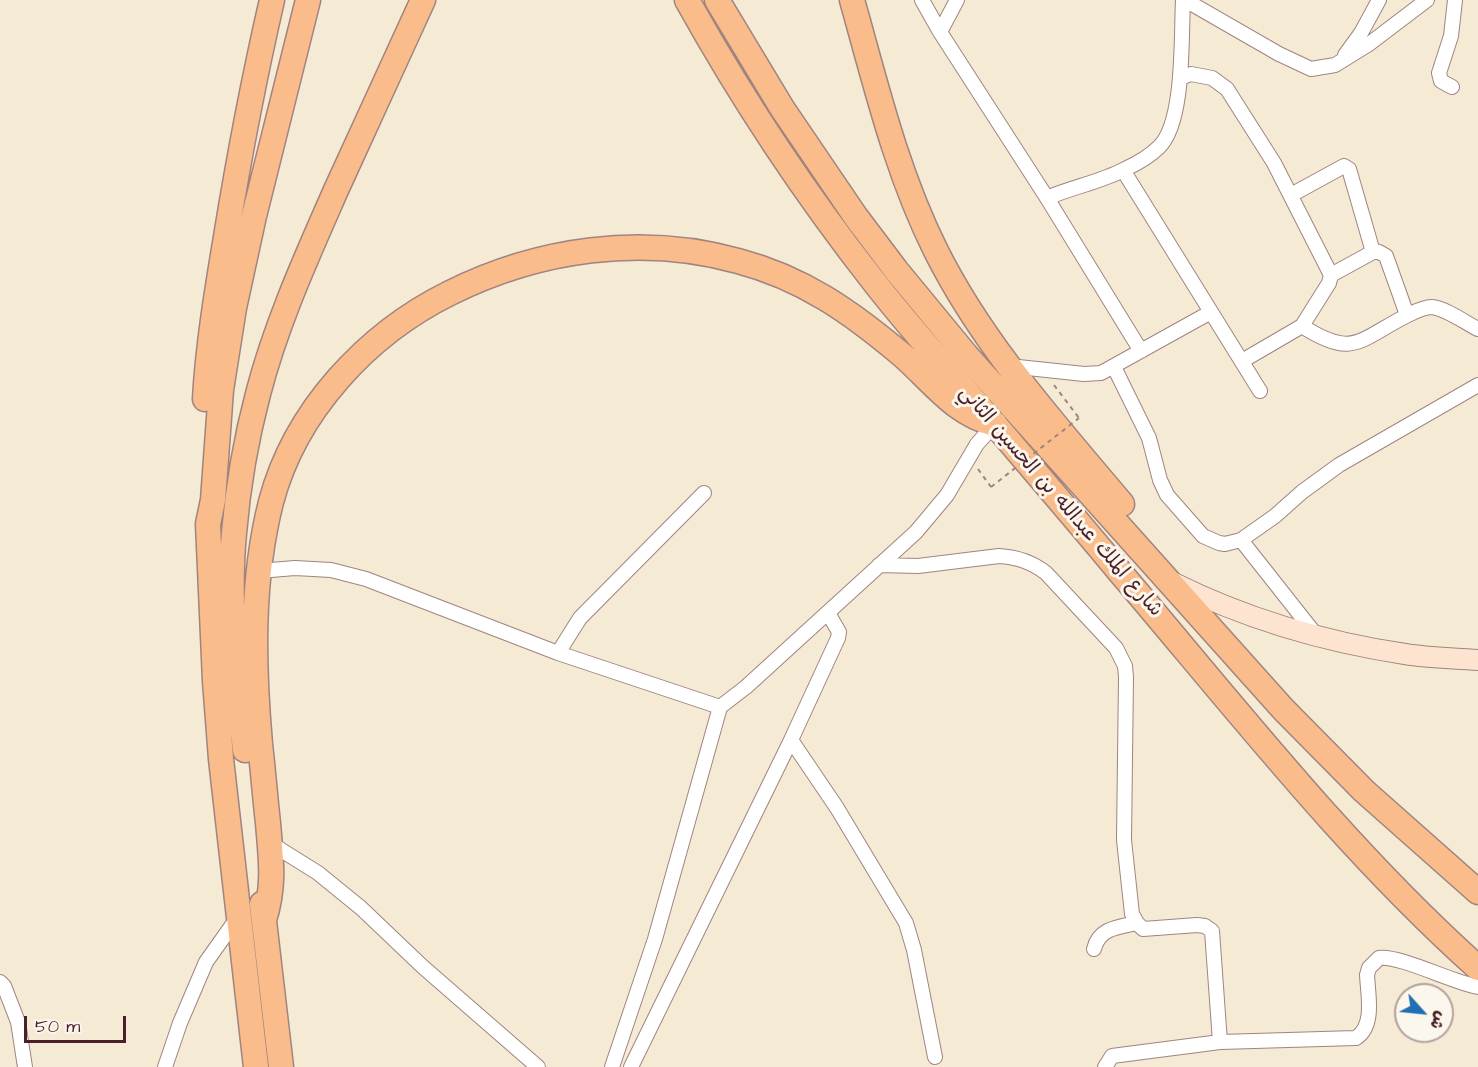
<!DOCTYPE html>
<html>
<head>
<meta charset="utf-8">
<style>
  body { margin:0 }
  #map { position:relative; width:1478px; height:1067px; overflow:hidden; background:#f5ead4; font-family:"Architects Daughter","Playpen Sans Arabic",sans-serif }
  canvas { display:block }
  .north { position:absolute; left:1394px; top:983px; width:60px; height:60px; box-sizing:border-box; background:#fbf7ec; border:2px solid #b4a19f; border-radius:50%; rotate:117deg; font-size:16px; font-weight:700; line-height:24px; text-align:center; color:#4a1f2b }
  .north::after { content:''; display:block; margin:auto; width:21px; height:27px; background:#1f6fb2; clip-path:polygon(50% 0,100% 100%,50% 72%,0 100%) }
  .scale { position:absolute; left:24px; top:1016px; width:102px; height:27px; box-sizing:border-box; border:3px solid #4a1f2b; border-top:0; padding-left:8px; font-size:18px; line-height:21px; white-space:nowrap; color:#4a1f2b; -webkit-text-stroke:4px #fbf7ec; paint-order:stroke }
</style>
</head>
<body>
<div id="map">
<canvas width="1478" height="1067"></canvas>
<div class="north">ش</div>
<div class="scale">50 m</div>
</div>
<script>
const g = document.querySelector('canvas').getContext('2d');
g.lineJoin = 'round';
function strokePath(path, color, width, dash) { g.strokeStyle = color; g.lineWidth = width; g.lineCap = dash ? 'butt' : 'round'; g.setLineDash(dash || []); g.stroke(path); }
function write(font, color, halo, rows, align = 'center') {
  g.font = font + ' "Architects Daughter","Playpen Sans Arabic",sans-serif'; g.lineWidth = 6; g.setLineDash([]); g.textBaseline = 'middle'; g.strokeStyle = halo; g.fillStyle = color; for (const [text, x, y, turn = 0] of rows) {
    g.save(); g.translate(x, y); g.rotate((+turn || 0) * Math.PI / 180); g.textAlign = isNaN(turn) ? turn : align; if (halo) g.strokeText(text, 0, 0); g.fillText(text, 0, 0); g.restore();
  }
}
const street = new Path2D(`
  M922,0L940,32L1047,198L1141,351
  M1185,0L1279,54L1311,69L1335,65L1369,44L1427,0
  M940,32L957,0
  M1345,55L1361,33L1379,0
  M1180,78L1191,74L1212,78L1227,89L1274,163L1331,275L1329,283L1302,326L1242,361
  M1452,87L1441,81L1439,73L1451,36L1455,0
  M1123,170L1260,391
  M1291,195L1344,166L1349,169L1373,252
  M1047,198C1072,187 1101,182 1125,169C1136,164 1150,156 1159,147C1185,122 1181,35 1183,0
  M1331,275L1373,252H1379L1386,256L1407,315
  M1302,326C1353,359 1359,340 1406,316C1414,312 1423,307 1432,307C1447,309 1464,322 1478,329
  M1009,366L1084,374L1101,373L1211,312
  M1114,367L1149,438L1160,480L1167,495L1203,536L1219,543L1225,544L1241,540L1275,516L1302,492L1339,465L1478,385
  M1241,540L1316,635
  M879,565L918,566L999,556C1017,557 1032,562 1046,573L1116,648L1125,666L1126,677L1124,840L1132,914L1137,923L1143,929L1197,925L1205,926L1212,931L1220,1042
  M259,571L295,568L331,570L366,579L558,653L720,707
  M558,653L580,618L704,493
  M791,740L838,638L839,632L828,613
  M270,843L318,873L361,908L423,967L538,1067
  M1094,949C1099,928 1118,927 1137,923
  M0,982L4,986L18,1022L25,1067
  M165,1067L180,1023L206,962L238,917
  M612,1067L655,939L720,707L746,687L916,532L947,495L977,444L995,424
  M631,1067L791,740L837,808L906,923L914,950L935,1057
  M1105,1067L1112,1056L1220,1042L1356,1038C1375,1026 1368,995 1367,975L1369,968L1379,958C1399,955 1452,982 1478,987`);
const secondary = new Path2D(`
  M1172,582C1244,618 1325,642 1405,654C1429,658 1453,658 1478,660`);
const highway = new Path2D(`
  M687,0C742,99 805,194 875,283C914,333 956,379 997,427C1038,475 1079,523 1119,571C1235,707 1345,849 1478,968
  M717,0L782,108L856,217L896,270L966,355L1283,709L1364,791L1478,892
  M852,0C876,85 896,171 936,251C983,345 1054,423 1122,504
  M205,399C208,345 217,291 226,237C239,157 254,78 272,0
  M245,750C237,677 227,606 234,533C238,486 246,439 258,394C276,324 307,256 336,190C365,127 394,63 423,0
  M262,904L281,1067
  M264,920C275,885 271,859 268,823C265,797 263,770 260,744C253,664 251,581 271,502C295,411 367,334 450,293C538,249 642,234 738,261C803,278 851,312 902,355C933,382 954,414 995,424
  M256,1067L221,759L215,681L208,524L213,500L221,390L234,308L254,216L308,0`);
strokePath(street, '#a08480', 16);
strokePath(secondary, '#a08480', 22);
strokePath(highway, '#a08480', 27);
strokePath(new Path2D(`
  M1054,385L1079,418
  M978,469L991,487`), '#a08480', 2, [4.5, 4.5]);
strokePath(street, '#fff', 14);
strokePath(secondary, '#fde4d0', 20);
strokePath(highway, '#f9bc8a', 24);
strokePath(new Path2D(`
  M991,487L1079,418`), '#a08480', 2, [4.5, 4.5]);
write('20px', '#4a1f2b', '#fbf7ec', [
  ["شارع الملك عبدالله بن الحسين الثاني",1060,502,49]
]);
</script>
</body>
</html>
